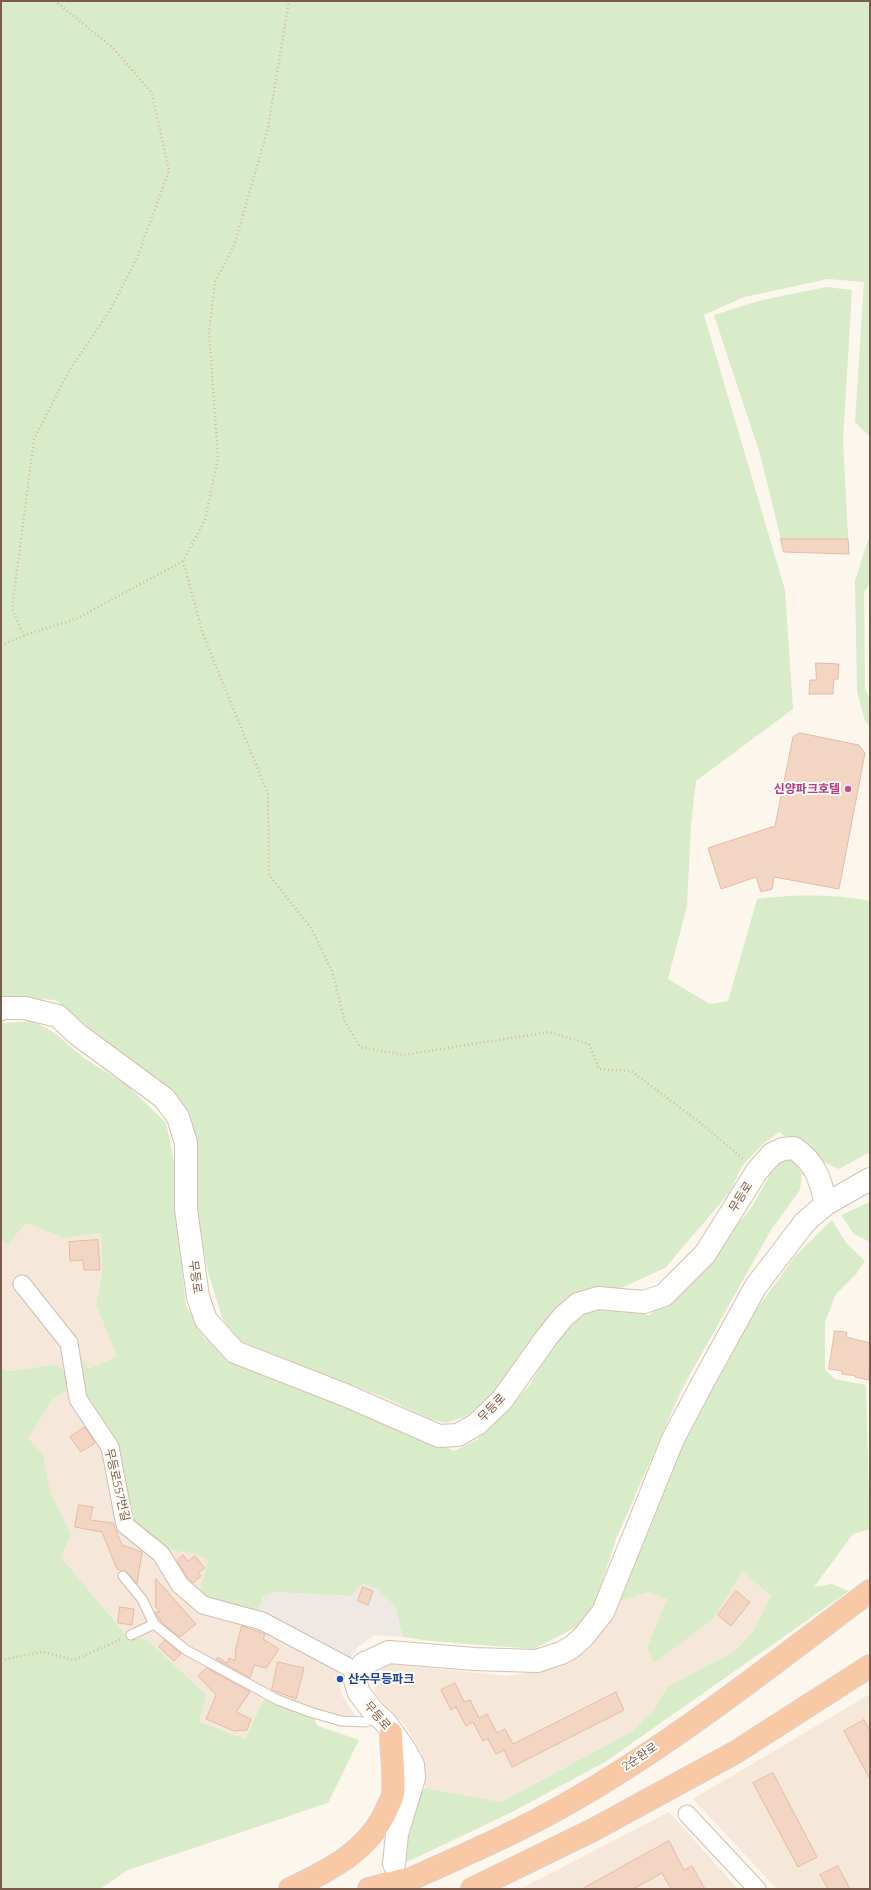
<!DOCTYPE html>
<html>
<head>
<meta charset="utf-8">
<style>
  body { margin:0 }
  #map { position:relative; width:871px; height:1890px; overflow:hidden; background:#fdf6ec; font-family:Quicksand,sans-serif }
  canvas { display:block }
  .frame { position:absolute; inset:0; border:2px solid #7a5c4d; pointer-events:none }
</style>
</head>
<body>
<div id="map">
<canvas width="871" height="1890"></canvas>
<div class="frame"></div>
</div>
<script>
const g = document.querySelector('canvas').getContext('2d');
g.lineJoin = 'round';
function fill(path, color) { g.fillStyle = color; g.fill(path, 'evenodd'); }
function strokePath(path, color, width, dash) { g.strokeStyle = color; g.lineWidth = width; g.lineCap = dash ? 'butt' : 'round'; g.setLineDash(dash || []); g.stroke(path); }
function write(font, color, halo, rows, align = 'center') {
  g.font = font + ' Quicksand,"Noto Sans KR",sans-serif'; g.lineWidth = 4; g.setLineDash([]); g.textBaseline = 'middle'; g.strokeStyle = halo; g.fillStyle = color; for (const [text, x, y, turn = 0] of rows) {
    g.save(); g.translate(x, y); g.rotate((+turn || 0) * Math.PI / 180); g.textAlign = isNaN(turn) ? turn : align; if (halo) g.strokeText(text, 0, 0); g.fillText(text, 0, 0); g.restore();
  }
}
fill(new Path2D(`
  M26,1223L64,1238L101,1233L102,1274L96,1305L117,1357L88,1369L68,1375L56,1364L12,1371L1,1369V1240L8,1245Z
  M70,1389L105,1449L156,1558L176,1589L258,1626L339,1668V1683L343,1697L356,1717L338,1718L280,1699L187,1649L157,1624L139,1600L151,1622L126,1635L61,1557L71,1534L51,1494L43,1454L28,1438L53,1399Z
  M161,1549L195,1554L208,1560L199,1593L183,1582Z
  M742,1571L771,1596L753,1631L735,1651L667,1687L654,1710L631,1732L501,1802L425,1788L422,1754L405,1725L388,1710L375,1693V1674L390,1664L508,1676L562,1666L589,1647L616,1602L648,1592L667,1599L647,1647L714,1618Z
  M154,1627L264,1699L245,1739L198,1720L132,1638Z
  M870,1694V1889H777L693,1799Z
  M669,1812L738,1889H520Z`), '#f5e8da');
fill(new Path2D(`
  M363,1582L377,1589L395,1606L403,1637L374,1635L357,1648L348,1661L257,1612L263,1597L276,1592L351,1596Z`), '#efe9e4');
fill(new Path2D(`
  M1,1H870V437L855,422L864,282L828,279L744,297L704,315L785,590L793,709L696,781L691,825L687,906L668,979L710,1004L728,1001L757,899C793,894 834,894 870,901V1152L839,1169L823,1162L779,1132L762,1145L742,1166L730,1192L665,1268L617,1290L581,1296L485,1405L464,1417L445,1423L428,1418L388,1399L238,1340L223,1320L208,1272L197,1220L195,1134L180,1104L56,1000L1,997Z
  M826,287L852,290L843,440L849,554L784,552L760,454L714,315L762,300Z
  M870,534V583L864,592L865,689L870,699V727L865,721L857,691L855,581Z
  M33,1021L55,1033L84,1058L127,1085L166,1123L173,1156L181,1223L182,1269L186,1305L203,1336L232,1363L427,1438L454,1451L477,1440L528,1387L551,1350L565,1332L594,1304L627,1308L649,1315L688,1284L751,1208L781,1156L795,1163L802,1174L800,1190L771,1230L683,1387L616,1539L590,1620L534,1649L430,1641L403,1637L395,1606L377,1589L363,1583L351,1596L276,1592L263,1597L257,1612L209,1601L199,1593L208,1560L195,1554L161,1549L130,1522L78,1383V1352L88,1369L117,1357L96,1305L102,1274L101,1233L64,1238L26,1223L8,1245L1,1240V1023Z
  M870,1202V1242L854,1234L841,1215Z
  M832,1220L846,1243L865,1261L856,1274L836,1294L825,1322V1370L835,1379L866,1385L870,1529L853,1534L814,1587L832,1584L849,1591L605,1762L512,1812L405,1863V1842L413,1806L425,1788L501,1802L631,1732L654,1710L667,1687L735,1651L753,1631L771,1596L742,1571L714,1618L654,1663L647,1647L667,1599L648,1592L616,1602L665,1477L756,1310L796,1255Z
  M56,1364L68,1375L70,1389L53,1399L28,1438L43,1454L51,1494L71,1534L61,1557L126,1635L132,1638L147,1640L206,1695L199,1721L245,1739L264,1699L314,1719L318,1726L359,1740L328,1803L128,1870L100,1889H1V1369L12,1371Z`), '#d8ecc9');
const building = new Path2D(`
  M781,539H848L849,554L784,552Z
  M816,663L839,664L838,679H834L833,694H809L810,680H816Z
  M800,733L859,745L865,753L839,889L774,877L772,889L761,892L756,877L721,889L708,848L775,826L793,737Z
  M98,1240L100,1270H84L83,1260L70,1261L69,1242Z
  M835,1331L847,1332L846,1337L870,1343L869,1380L855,1377L856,1376L842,1374V1371L829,1369Z
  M85,1427L95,1443L81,1452L70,1437Z
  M79,1505L93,1507L90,1520L113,1523L122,1545L142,1552L137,1584L127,1572L117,1569L102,1532L75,1527Z
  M183,1555L188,1561L195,1556L205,1568L198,1573L201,1576L193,1583L187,1577L177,1561Z
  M156,1579L196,1624L180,1637L162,1623L155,1612H160L156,1607Z
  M363,1587L373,1591L368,1605L358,1601Z
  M736,1591L750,1602L731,1626L718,1615Z
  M120,1607L134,1609L132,1625L118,1623Z
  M242,1626L265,1634L263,1639L279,1649L266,1668L254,1665L250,1678L216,1659L218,1657L227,1663L229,1658L235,1661L236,1648Z
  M165,1640L181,1654L174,1661L159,1647Z
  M278,1662L304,1668L296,1699L272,1690Z
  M207,1668L250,1692L236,1712L251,1719L247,1730L234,1731L206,1719L216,1695L198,1676Z
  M455,1683L464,1702L470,1700L479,1718L487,1714L497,1733L505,1729L513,1744L616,1692L624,1710L512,1767L504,1750L496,1754L488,1739L483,1741L473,1722L466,1726L456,1707L451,1710L441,1690Z
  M864,1720L870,1731V1779L844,1731Z
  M773,1773L817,1857L798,1867L753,1783Z
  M669,1841L684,1870L692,1866L705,1889H671L662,1873L633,1889H582Z
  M838,1866L850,1889H828L820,1875Z`);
fill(building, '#f3d5c3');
strokePath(building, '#e6bba3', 1);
const service = new Path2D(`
  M123,1576L142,1599L154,1624L186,1650L278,1700L310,1712L341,1721L365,1722L379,1716
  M131,1635L154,1624`);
const minor = new Path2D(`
  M22,1284L69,1343L78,1399L110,1447L125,1525L161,1554L180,1585L203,1605L262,1621L358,1672
  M687,1814L757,1889`);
const secondary = new Path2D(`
  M1,1009L4,1008H25L58,1016L77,1034L164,1098L178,1117L186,1143V1209L198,1297L206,1320L235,1352L345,1395L439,1436L458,1435L477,1424L502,1400L547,1337L563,1317L578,1304L598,1298L644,1302L664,1295L705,1254L757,1171L772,1154L783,1149L794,1148C816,1163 820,1179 826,1204L805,1222L756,1286L702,1384L673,1439L603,1612L584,1636L572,1647L561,1653L537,1661L474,1659L389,1652L363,1664L355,1680L359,1693L373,1711L385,1722L405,1750L413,1765L414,1778L397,1834L394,1864
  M826,1204L870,1179`);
const trunk = new Path2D(`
  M290,1889C328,1871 367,1852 386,1811C388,1806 392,1800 393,1794C395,1774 391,1753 391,1733
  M369,1889L402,1880
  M389,1889C452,1860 516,1834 577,1798C680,1738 774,1663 870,1591
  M472,1889L593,1830L736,1752L870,1666`);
strokePath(service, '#d1beb0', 11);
strokePath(minor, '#d1beb0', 19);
strokePath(secondary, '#d6c0b0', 24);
strokePath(trunk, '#dad1cd', 24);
strokePath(new Path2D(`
  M183,561L203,634L268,794L269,875L311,928L332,971L345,1022L360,1047L403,1055L549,1032L589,1044L599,1069L631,1071L703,1125L744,1160
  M24,636L12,609L34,439L69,371L110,310L137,258L169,171L152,93L113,48L55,1
  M1,645L34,632L76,619L183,561L205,520L218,458L209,331L215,282L234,246L268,128L289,1
  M1,1660L43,1652L74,1660L122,1639`), '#d9b8a5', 2.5, [1, 3]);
strokePath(service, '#fff', 9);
strokePath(minor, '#fff', 17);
strokePath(secondary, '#fff', 22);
strokePath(trunk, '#f9c8a4', 22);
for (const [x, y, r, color] of [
  [848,789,4,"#d1479c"],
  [340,1679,4,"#1a4fb4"]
]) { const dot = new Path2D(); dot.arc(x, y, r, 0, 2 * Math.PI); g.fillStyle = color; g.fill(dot); strokePath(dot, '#fffaf3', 1.5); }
write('bold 12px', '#b23c85', '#fffaf3', [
  ["신양파크호텔",840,789]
], 'right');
write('12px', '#7a5c4d', '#fffaf3', [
  ["무등로",741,1197,-58],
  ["무등로",195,1277,82],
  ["무등로",492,1408,-46],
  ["무등로557번길",117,1485,77],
  ["무등로",377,1716,49],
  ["2순환로",640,1757,-34]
]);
write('bold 12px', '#164399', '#fffaf3', [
  ["산수무등파크",348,1679]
], 'left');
</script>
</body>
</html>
